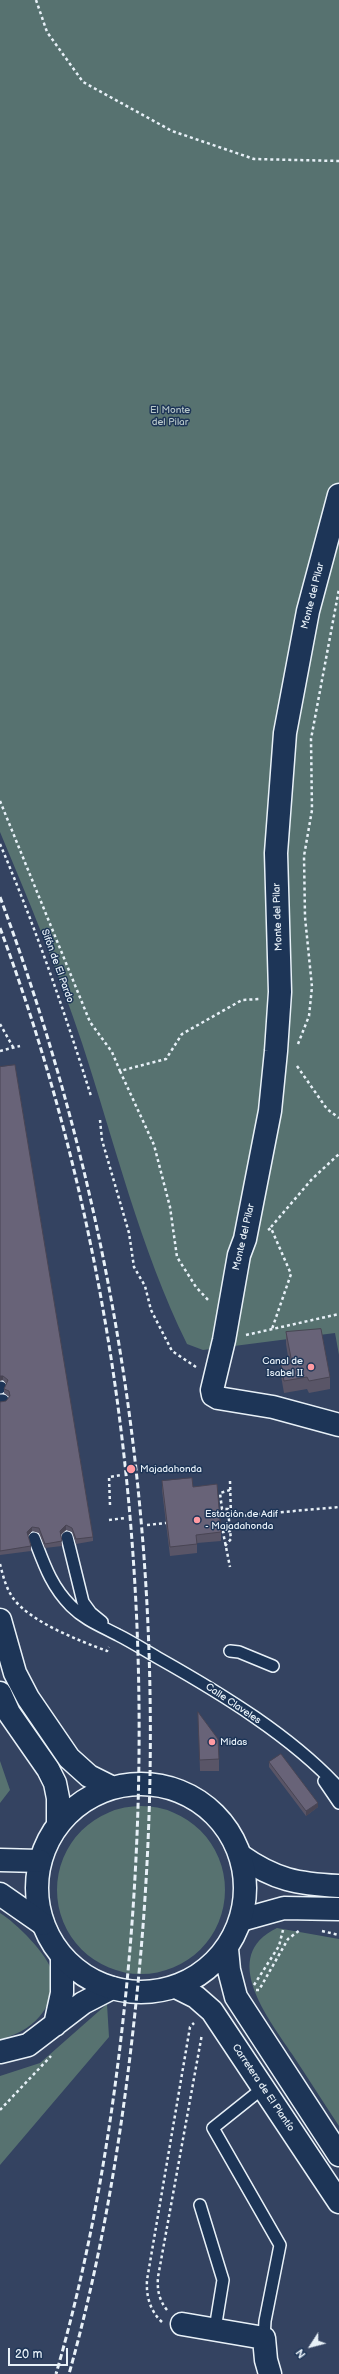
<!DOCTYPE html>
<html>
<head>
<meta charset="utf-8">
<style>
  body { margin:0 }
  #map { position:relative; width:339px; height:2374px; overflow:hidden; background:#344361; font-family:"Balsamiq Sans",sans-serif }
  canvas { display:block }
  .north { position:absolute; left:291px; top:2326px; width:40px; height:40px; -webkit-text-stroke:3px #1d3557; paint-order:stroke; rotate:234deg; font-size:11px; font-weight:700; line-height:16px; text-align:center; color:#e8f1f8 }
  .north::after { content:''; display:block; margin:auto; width:14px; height:18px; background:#e8f1f8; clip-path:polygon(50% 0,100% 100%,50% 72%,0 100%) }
  .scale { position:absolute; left:8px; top:2348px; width:60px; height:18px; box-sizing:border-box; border:2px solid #e8f1f8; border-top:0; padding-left:5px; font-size:12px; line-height:14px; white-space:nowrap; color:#e8f1f8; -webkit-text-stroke:3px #1d3557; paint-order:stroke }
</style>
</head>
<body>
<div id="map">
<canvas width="339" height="2374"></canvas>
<div class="north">N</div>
<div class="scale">20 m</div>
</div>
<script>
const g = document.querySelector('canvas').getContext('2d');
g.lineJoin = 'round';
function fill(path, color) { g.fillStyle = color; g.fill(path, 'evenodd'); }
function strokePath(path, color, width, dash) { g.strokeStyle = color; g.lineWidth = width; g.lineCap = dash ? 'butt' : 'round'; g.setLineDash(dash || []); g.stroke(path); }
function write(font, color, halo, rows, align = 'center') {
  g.font = font + ' "Balsamiq Sans",sans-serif'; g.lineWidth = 3; g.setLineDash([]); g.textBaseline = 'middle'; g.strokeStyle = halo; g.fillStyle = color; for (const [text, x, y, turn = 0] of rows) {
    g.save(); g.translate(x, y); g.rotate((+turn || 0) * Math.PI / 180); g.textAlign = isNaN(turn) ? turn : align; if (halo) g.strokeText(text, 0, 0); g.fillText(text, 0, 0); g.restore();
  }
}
fill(new Path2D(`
  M0,0H339V1355L335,1333L203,1350L187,1344C140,1248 115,1144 82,1043C58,971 29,901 0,832Z
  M0,1761L10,1790L0,1803Z
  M57 1890a84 84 0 1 1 168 0a84 84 0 1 1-168 0Z
  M0,1913C15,1922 49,1955 52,1973C58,2007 30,2033 0,2039Z
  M277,1928L339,1939V2126C323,2102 308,2078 292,2054C269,2019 218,1956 277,1928Z
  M107,2004L109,2037L0,2165V2076L40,2063Z`), '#577270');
const lane = new Path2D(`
  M0,1388L1,1387
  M0,1400H3
  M67,1537L83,1602L91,1613L102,1622
  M34,1538C44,1564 51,1586 71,1606C85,1620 101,1626 118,1635C132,1642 146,1651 160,1659C222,1694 291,1736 339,1788
  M230,1651L239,1652L273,1666
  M324,1781L339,1803
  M263,2088L213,2128L280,2245L265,2321L264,2338
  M200,2205L223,2280L215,2329`);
const street = new Path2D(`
  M339,495L308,611L285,733L276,853L280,992L276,1051L270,1111L245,1239L239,1255L224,1340L212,1390L213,1395L218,1398L273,1407L339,1425
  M241,1856C275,1880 298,1884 339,1886
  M241,1920L284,1908L339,1909
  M55,2025L62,1993V1957
  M0,2052L28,2045L83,2003L112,1988
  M182,2324L264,2338L266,2360L270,2374`);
const secondary = new Path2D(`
  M0,1620L15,1673L28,1698L69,1758L89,1776L111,1787
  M0,1693L9,1713L48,1769L55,1783L58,1798V1823
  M37 1888a104 104 0 1 1 208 0a104 104 0 1 1-208 0Z
  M227,1949L229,1970L236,1997L339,2155
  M176,1987L196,1997L212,2011L339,2202`);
const highway = new Path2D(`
  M0,1860L40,1861
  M0,1894L43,1924`);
strokePath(lane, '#e8f1f8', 14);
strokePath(street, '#e8f1f8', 25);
strokePath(secondary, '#e8f1f8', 25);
strokePath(highway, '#e8f1f8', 25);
strokePath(new Path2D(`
  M36,0L47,32L83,82L172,131L254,159L339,161
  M0,801L90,1022L112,1052L120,1071L166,1059L182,1034L242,1000L260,999
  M0,844C35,926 64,1010 91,1096
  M0,1024L13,1047
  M298,1044L309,1016L312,987L305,917L304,856L312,810L311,739L339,589
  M0,1051L20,1046
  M297,1066L327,1109L339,1118
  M120,1071L154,1145L170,1207L177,1257L196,1287L210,1302
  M100,1120L102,1140L129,1233L134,1267L145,1286L151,1310L172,1351L196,1367
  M271,1227L312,1179L339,1154
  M268,1230L271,1228L291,1274L272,1329
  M246,1335L339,1314
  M230,1481L231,1517
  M230,1490L220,1493L222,1509H228L230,1531L223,1532L230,1567
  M110,1505L109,1477L121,1475
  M227,1517L339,1507
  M109,1520L125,1518
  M147,1525L166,1523
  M225,1546L231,1539L230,1531
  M0,1564C3,1576 6,1588 13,1598C30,1622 80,1641 107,1651L109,1647
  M322,1931L339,1935
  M254,1985L279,1946L283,1930
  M256,1990H259L288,1939L300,1930
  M0,2110L51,2056
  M167,2310C159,2300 157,2290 158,2277L202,2034
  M162,2322C150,2311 146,2296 147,2280L190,2027L194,2023`), '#e8f1f8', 2.5, [3, 3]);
strokePath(lane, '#1d3557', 11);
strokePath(street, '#1d3557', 22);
strokePath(secondary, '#1d3557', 22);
strokePath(highway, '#1d3557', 22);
strokePath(new Path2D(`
  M0,897C133,1254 176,1625 136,2003C123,2128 103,2253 69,2374
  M0,928C125,1263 161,1628 127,1982C114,2115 93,2246 56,2374`), '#e8f1f8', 3, [6, 3]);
fill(new Path2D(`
  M0,1067L93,1537V1541L76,1544L72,1532L66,1530L61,1535L62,1546L45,1548L39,1533L32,1531L28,1536L31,1546V1551L0,1555V1402L6,1401L9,1397L4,1393V1389L6,1384L3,1380Z
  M286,1332L330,1377V1389L309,1393L307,1389L284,1393L281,1376V1364L289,1363L286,1344Z
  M162,1481L193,1487L221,1532V1541L197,1543V1553L170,1556L162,1490Z
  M198,1712L219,1759V1771H200Z
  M269,1762L318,1807L306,1816L269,1767Z`), '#595567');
fill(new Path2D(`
  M0,1376H3V1380L0,1381Z
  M66,1525V1530L60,1535V1531Z
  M32,1527V1531L27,1537V1532Z
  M318,1803V1807L306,1816V1811Z`), '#494554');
const building = new Path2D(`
  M15,1065L93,1537L76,1539L72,1528L66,1525L60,1531L62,1541L45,1544L39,1528L32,1527L27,1532L31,1546L0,1551V1402L6,1401L10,1396L9,1391L4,1389L8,1380L3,1376H0V1067Z
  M321,1329L330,1377L309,1381L307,1377L284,1381L281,1364L292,1363L286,1332Z
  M192,1478L193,1487L217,1484L221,1532L196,1535L197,1544L170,1547L162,1481Z
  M198,1712L218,1739L219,1759L200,1760Z
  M281,1754L318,1803L306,1811L269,1762Z`);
fill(building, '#686378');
strokePath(building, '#494554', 1);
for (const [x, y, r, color] of [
  [311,1367,4,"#ff9aa2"],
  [131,1469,5,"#ff9aa2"],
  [197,1520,4,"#ff9aa2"],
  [212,1742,4,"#ff9aa2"]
]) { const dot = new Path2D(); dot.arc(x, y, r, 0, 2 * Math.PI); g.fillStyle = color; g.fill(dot); strokePath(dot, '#1d3557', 1.5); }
write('10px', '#b5c5c8', '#1d3557', [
  ["El Monte",170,410],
  ["del Pilar",170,422]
]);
write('10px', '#e8f1f8', '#1d3557', [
  ["Monte del Pilar",313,596,-76],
  ["Monte del Pilar",278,917,-92],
  ["Sifón de El Pardo",57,966,70],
  ["Monte del Pilar",244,1237,-77],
  ["Calle Claveles",233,1704,34],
  ["Carretera de El Plantío",263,2088,56]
]);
write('10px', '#e8f1f8', '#1d3557', [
  ["Canal de",303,1361,"right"],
  ["Isabel II",303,1373,"right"],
  ["Majadahonda",140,1469],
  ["Estación de Adif",205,1514],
  ["- Majadahonda",205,1526],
  ["Midas",220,1742]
], 'left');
</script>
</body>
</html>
